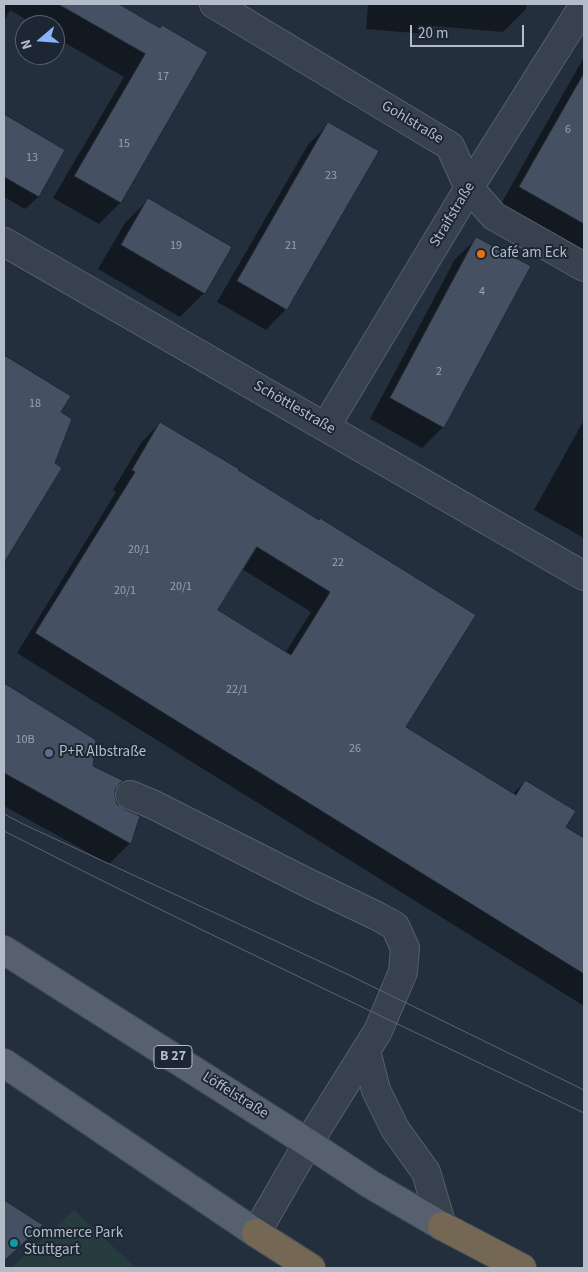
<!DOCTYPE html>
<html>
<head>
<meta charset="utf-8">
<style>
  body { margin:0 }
  #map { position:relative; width:588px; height:1272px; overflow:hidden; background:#242f3e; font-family:"Source Sans 3",sans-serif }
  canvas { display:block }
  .frame { position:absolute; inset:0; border:5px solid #b4bcc9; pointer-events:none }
  .north { position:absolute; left:15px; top:15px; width:50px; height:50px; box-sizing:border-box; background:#1d2633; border:1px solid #59626f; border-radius:50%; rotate:252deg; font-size:14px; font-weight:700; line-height:20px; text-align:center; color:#b4bcc9 }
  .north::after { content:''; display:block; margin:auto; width:18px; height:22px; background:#8ab4f8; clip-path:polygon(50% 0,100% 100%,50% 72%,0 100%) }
  .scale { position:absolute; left:410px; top:25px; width:114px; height:22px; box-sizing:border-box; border:2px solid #b4bcc9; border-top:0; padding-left:6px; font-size:15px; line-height:18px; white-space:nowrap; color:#b4bcc9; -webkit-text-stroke:4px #1d2633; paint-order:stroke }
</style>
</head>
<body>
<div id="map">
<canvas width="588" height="1272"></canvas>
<div class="frame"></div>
<div class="north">N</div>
<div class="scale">20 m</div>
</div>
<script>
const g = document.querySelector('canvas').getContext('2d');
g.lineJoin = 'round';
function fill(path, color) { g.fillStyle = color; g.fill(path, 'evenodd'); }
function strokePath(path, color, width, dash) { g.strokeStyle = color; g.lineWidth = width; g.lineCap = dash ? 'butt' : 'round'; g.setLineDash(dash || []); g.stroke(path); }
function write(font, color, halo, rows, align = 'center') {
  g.font = font + ' "Source Sans 3",sans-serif'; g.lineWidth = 4; g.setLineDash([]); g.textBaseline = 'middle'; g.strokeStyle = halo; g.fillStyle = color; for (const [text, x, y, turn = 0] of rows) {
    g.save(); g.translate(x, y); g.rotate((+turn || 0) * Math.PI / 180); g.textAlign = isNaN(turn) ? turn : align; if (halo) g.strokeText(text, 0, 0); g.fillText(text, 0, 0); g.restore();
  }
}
fill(new Path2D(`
  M74,1210L136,1268H11Z`), '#263c3f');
fill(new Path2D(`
  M4,4H116L160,29L120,203L99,224L53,198L124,77L55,37V25H35L10,10L4,21Z
  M368,4H527L526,9L503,32L433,26L426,34L366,29Z
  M584,57V256L497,211Z
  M4,116L64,150L38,197L25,209L4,197Z
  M328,124L286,309L266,330L217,302L308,145Z
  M148,200L230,248L204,293L180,317L98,269L125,223Z
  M476,239L443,427L422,448L370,419L455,259Z
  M4,356L70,396L59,412L10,551L4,557Z
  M584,420V538L534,510Z
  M160,423L474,615L405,728L513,794L525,781L564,827L584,840V1006L17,653L116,492L113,490L141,443ZM242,569L311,612L285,653L217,611Z
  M4,684L94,741L92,767L122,781L114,789L113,797L130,843L109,864L4,806Z
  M4,1202L41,1225L4,1261Z`), '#0007');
const building = new Path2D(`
  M58,4H119L160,28L162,25L208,52L121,203L74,176L145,54Z
  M584,73V224L519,187Z
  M4,114L65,150L39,197L4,177Z
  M328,122L379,151L287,310L237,281Z
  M148,198L232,247L205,294L121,245Z
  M476,237L531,266L444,428L390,398Z
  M4,355L71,396L61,412L72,419L55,463L62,468L4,563Z
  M160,422L239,469L238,470L319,520L320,518L476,615L406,727L516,795L525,780L576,811L566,827L584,838V974L35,633L135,472L132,470ZM257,547L330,592L291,655L218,610Z
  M4,683L96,740L93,766L124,781L120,783L115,790V797L117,804L124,809L140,816L131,844L4,773Z
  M4,1200L43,1225L4,1261Z`);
fill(building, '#455162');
strokePath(building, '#1f2835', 1);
const minor = new Path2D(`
  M214,4L450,146L469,188L494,216L584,267
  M4,242L584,576
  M326,426L469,188L584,5
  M130,795L152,804L304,881L377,916L395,926L405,948L403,972L378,1031L308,1143L256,1233
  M366,1051L376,1090L395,1129L426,1172L442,1226`);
const major = new Path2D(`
  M4,950L308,1143L370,1184L442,1226
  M4,1063L256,1233`);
const highway = new Path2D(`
  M442,1226L522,1268
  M256,1233L311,1268`);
strokePath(minor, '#565f6c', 30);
strokePath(major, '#414a57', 30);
strokePath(highway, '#434c59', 30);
strokePath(minor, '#38414e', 28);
strokePath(major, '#56606e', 28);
strokePath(highway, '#746855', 28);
strokePath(new Path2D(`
  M4,814L25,825L347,974L584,1090
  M4,831C195,929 390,1020 584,1113`), '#5a6575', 1);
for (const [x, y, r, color] of [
  [481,254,5,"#e8710a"],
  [49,753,5,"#5c6f8a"],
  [14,1243,5,"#0f9aa8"]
]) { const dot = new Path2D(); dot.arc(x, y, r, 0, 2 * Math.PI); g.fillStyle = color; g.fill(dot); strokePath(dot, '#1d2633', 2); }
write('12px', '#98a1af', null, [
  ["17",163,77],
  ["6",568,130],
  ["15",124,144],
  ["13",32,158],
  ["23",331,176],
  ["19",176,246],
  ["21",291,246],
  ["4",482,292],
  ["2",439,372],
  ["18",35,404],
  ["20/1",139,550],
  ["22",338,563],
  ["20/1",181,587],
  ["20/1",125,591],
  ["22/1",237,690],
  ["10B",25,740],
  ["26",355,749]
]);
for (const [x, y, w] of [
  [173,1057,38]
]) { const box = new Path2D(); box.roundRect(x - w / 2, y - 11.5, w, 23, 4); g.fillStyle = '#1d2633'; g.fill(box); strokePath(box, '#b4bcc9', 1); }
write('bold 14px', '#b4bcc9', null, [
  ["B 27",173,1057]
]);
write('15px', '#b4bcc9', '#1d2633', [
  ["Gohlstraße",412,123,31],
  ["Straifstraße",453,215,-59],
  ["Schöttlestraße",294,408,30],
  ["Löffelstraße",235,1096,32]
]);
write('15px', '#b4bcc9', '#1d2633', [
  ["Café am Eck",491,254],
  ["P+R Albstraße",59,753],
  ["Commerce Park",24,1234],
  ["Stuttgart",24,1251]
], 'left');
</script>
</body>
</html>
